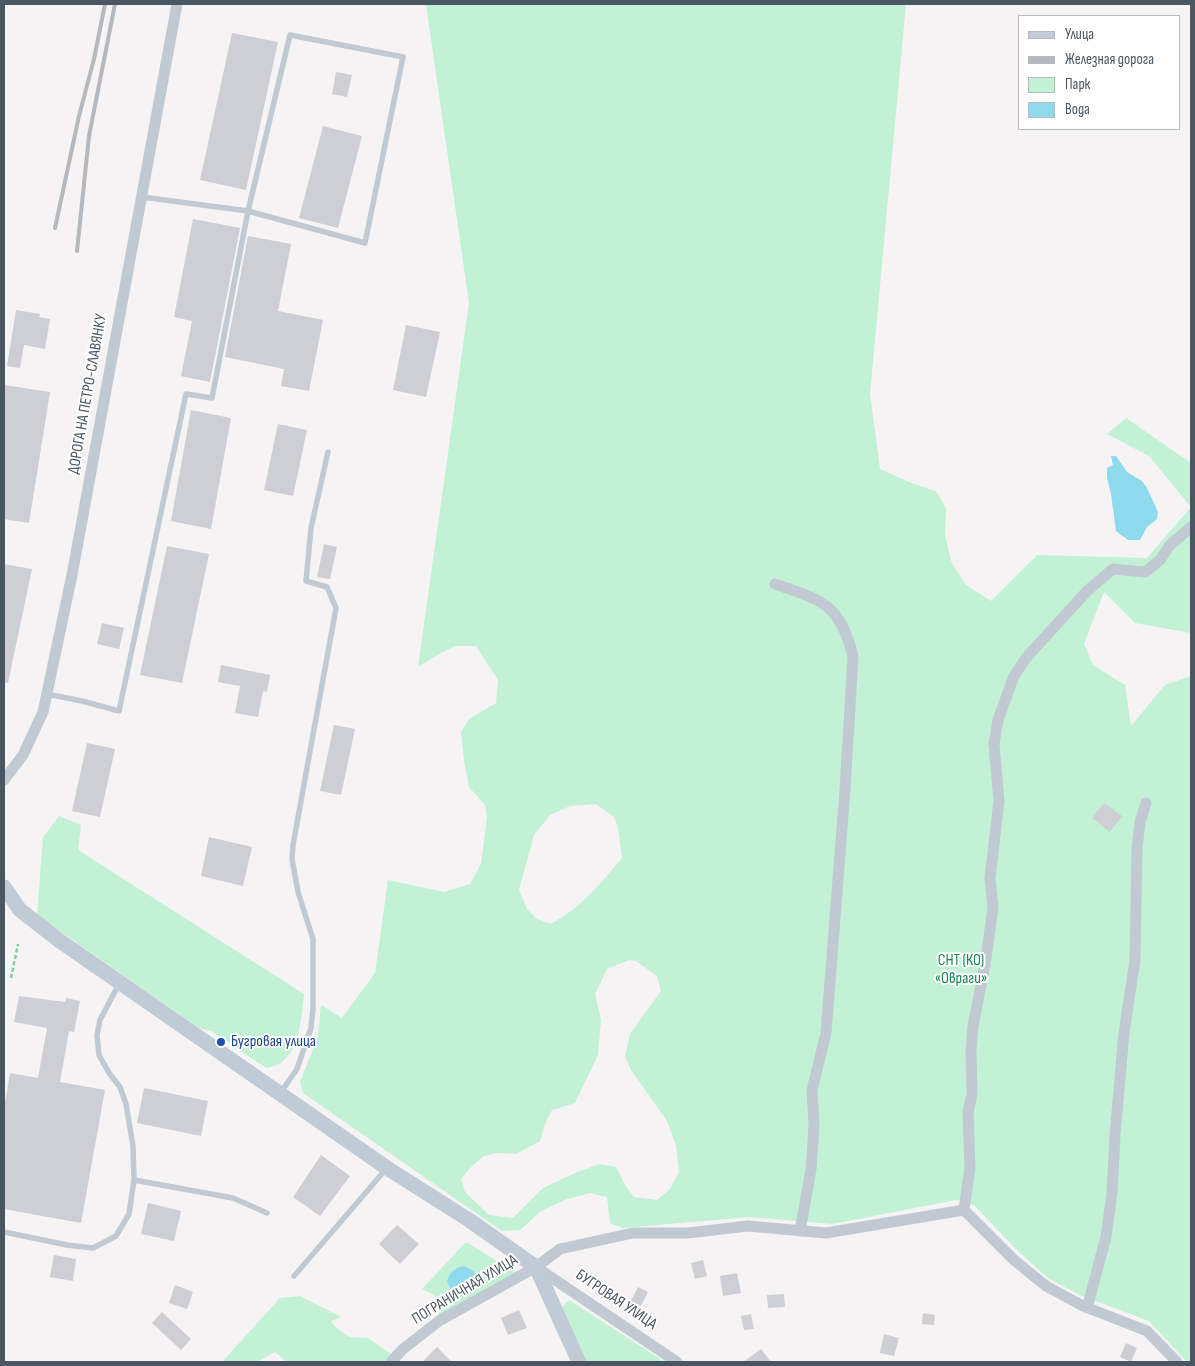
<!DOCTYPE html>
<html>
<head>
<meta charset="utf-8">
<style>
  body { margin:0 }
  #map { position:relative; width:1195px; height:1366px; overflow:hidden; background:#f5f3f3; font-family:"Sofia Sans Condensed",sans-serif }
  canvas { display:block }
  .frame { position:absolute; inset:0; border:5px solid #4a5661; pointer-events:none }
  .legend { position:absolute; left:1018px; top:15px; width:162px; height:115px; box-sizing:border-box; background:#fff; border:1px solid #b7bbc0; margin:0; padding:6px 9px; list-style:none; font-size:15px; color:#4a5661 }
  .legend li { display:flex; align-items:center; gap:10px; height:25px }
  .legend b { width:25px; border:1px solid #b7bbc0 }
</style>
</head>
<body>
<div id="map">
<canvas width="1195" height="1366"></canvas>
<div class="frame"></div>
<ul class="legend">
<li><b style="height:6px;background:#c1cbd6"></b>Улица</li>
<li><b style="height:6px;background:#b5b8bd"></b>Железная дорога</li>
<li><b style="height:14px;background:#c3f1d5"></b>Парк</li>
<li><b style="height:14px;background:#90daee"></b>Вода</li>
</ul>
</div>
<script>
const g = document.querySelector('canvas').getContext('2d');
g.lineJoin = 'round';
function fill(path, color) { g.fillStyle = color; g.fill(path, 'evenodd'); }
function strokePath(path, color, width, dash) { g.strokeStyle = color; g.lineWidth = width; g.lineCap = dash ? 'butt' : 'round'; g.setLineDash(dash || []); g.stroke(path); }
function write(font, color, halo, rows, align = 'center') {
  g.font = font + ' "Sofia Sans Condensed",sans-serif'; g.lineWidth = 4; g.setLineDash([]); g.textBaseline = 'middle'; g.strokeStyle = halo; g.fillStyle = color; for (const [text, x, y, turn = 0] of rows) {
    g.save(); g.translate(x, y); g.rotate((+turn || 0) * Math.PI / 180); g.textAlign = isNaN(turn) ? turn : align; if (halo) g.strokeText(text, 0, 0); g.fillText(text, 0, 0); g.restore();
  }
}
fill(new Path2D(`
  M426,4H906L870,394L880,469L909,482L937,492L946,509L945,534L951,561L965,584L991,601L1037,555L1147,558L1191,507L1149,456L1107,434L1126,418L1191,463V633L1135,623L1104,592L1084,644L1093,665L1125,685L1131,726L1165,685L1191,676V1362H1187L1149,1321L1080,1295L1049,1279L1016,1249L974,1205L956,1200L832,1224L750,1217L623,1228L610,1223L607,1197L590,1193L567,1199L541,1211L520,1230L502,1231L303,1093L300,1082L318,1036L321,1005L342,1018L375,973L388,880L444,892L470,884L481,864L487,817L485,805L469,787L464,760L461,732L469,719L496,703L498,680L476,646H455L439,654L418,667L469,303ZM596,804L614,817L618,828L622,858C599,885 583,906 551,924L537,919L527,909L519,890L534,835L550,815L570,806ZM629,960L636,961L657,976L661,991L630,1034L625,1056L631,1070L667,1121L676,1145L679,1172L670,1189L657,1200L634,1197L625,1185L616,1167L600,1164L575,1173L543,1188L513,1218L489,1215L465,1192L461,1179L470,1168L484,1156L497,1153L516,1154L540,1141L546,1121L552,1110L575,1103L598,1055L601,1020L595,994L607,969Z
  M59,816L81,825L78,850L304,994C301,1020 300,1064 266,1068L211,1031L199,1028L37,915L43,837Z
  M466,1242L516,1273L435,1320L442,1308L434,1295L422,1289Z
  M300,1296L341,1317L331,1321L335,1327L350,1337L368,1338L391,1354L384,1362H287L275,1352L257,1362H222L280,1298Z
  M569,1300L665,1362H587L562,1307Z`), '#c3f1d5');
fill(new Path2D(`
  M1111,456H1116L1127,472L1142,481L1147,488L1158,512L1157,519L1147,527L1140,540H1128L1116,531L1111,494L1107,478V468L1113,465Z
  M464,1266C473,1269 477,1274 479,1283C470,1301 453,1300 447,1281C450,1272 454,1268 464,1266Z`), '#90daee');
fill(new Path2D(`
  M232,33L278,42L246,190L200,180Z
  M336,72L352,75L347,97L332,94Z
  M323,126L362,136L338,228L299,218Z
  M193,219L240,228L210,382L181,376L192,321L174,317Z
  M248,236L291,244L278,311L323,320L309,391L281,386L284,369L225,357Z
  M16,310L40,314L39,317L50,319L45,349L24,345L20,368L7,366Z
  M406,325L440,332L426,397L393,390Z
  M4,385L50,392L29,523L4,519Z
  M191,410L231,418L211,529L171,521Z
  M278,424L307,430L293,496L264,490Z
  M324,544L337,547L330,579L317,577Z
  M167,546L209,554L182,683L140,675Z
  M4,564L32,569L8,683L4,682Z
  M102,623L124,628L119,649L97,644Z
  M221,665L270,675L267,692L263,691L258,717L235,713L240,686L218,682Z
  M334,725L355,729L341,795L320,791Z
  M87,743L115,749L100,817L72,811Z
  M1104,803L1122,816L1110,832L1092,818Z
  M209,837L252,847L243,886L201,876Z
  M19,996L65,1002L66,998L80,1001L74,1032L69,1031L60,1082L105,1090L81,1223L4,1209V1109L10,1073L38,1078L47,1028L14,1022Z
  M144,1088L208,1101L201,1136L137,1123Z
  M321,1155L350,1176L320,1216L293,1197Z
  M148,1203L181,1211L174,1241L141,1234Z
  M397,1225L419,1244L400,1264L379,1244Z
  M54,1255L76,1259L73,1281L50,1277Z
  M703,1260L707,1276L695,1279L691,1263Z
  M737,1273L741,1293L723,1296L720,1276Z
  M175,1285L193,1292L187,1309L169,1303Z
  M638,1287L648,1292L641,1306L631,1301Z
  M784,1294L785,1307L768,1308L767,1295Z
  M519,1310L527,1328L508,1335L501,1318Z
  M162,1312L191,1339L181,1350L152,1323Z
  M923,1313L935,1315L934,1325L922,1324Z
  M751,1314L754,1329L744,1330L741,1316Z
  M884,1334L899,1338L894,1356L880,1353Z
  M1126,1343L1137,1348L1131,1362L1120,1357Z
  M437,1347L452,1362H422Z
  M761,1349L771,1362H743Z`), '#cdcfd5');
strokePath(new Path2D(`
  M11,978L18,944`), '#7ad0a6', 2.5, [4, 2.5]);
strokePath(new Path2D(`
  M47,694L82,701L119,711L186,394L212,398L248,211L290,35L403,57L365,243L248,211L142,197
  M281,1092L297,1069L311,1028L313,1008V939L298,892L292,859L293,845L336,608L327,587L306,581L311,528L328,452
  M134,1180L233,1198L267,1213
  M4,1232L67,1245L93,1248L116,1236L129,1214L134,1180L133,1146L126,1104L120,1087L109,1073L99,1055L97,1035L100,1020L119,984
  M294,1276L387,1168`), '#c1cad2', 5.5);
strokePath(new Path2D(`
  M775,584C822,600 840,604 853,656L845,790L826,1033L812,1090L814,1126L811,1169L800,1231
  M4,780L23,755L43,712L72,575L177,4
  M964,1210L970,1168L968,1112L972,1094L971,1051L973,1026L985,965L993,908L990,878L999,801L994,744L998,720L1014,676L1026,658L1088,590L1113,569L1145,572L1160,560L1170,545L1191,527
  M536,1267L677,1362
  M1087,1308L1106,1237L1112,1193L1115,1135L1124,1033L1135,960L1137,849L1140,822L1146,803
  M391,1362L403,1349L439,1321L536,1267L560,1249L633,1233H688L748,1226L826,1233L964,1210L1014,1260L1046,1286L1083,1306L1147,1331L1177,1362`), '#c1cad2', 11);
strokePath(new Path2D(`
  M4,887L20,910L60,941L387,1168L469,1220L536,1267L579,1362`), '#c1cbd6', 15);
strokePath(new Path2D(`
  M55,228L79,116L94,59L105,4
  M77,251L89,136L115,4`), '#b5b8bd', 4);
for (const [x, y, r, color] of [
  [221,1042,5,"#1a4fb4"]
]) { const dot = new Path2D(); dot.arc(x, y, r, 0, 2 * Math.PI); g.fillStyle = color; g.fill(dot); strokePath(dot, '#fff', 2); }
write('16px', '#4a5661', '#fff', [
  ["ДОРОГА НА ПЕТРО-СЛАВЯНКУ",88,394,-80],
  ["ПОГРАНИЧНАЯ УЛИЦА",465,1290,-31],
  ["БУГРОВАЯ УЛИЦА",616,1300,34]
]);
write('16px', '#17864f', '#fff', [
  ["СНТ (КО)",961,961],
  ["«Овраги»",961,979]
]);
write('16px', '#164399', '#fff', [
  ["Бугровая улица",231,1042]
], 'left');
</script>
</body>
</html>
